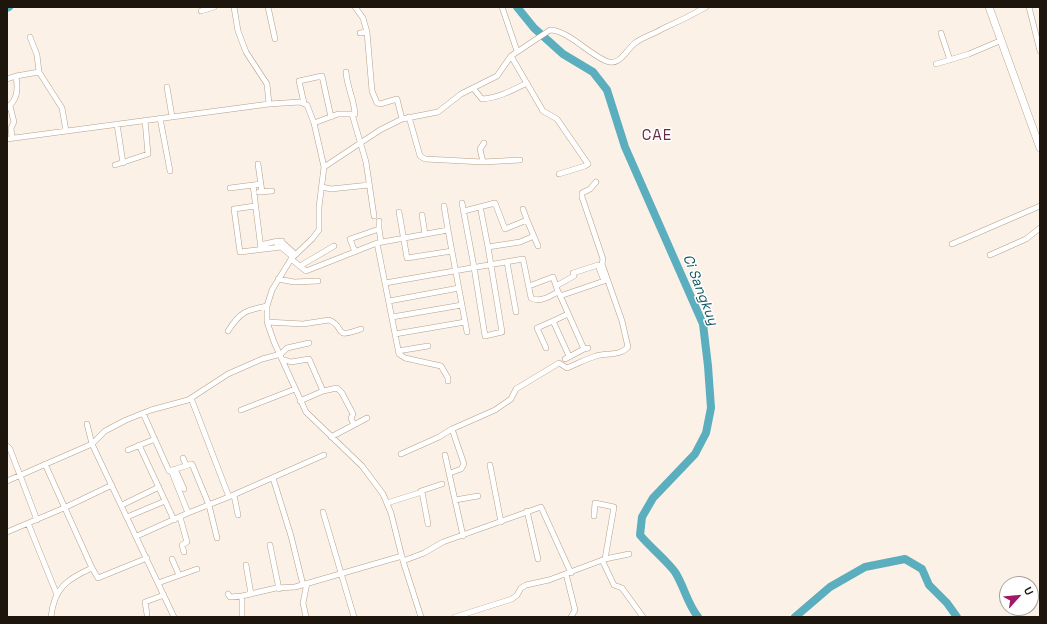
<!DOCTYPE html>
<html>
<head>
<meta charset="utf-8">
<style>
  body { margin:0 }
  #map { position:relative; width:1047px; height:624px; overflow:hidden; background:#fbf1e7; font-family:"Space Grotesk",sans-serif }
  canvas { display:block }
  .frame { position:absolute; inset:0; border:8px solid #1e160d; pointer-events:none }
  .north { position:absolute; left:999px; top:576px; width:40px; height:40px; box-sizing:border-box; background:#fff; border:1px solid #a5a29e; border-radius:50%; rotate:63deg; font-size:11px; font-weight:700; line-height:16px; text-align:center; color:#1e160d }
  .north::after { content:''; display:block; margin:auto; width:14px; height:18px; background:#a11865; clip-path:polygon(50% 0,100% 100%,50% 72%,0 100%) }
</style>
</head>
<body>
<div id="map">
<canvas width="1047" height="624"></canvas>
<div class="frame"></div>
<div class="north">U</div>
</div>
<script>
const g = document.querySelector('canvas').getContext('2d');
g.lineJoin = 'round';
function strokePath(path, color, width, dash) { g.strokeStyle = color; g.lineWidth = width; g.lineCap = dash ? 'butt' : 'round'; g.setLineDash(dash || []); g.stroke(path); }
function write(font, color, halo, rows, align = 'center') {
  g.font = font + ' "Space Grotesk",sans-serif'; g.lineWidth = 3; g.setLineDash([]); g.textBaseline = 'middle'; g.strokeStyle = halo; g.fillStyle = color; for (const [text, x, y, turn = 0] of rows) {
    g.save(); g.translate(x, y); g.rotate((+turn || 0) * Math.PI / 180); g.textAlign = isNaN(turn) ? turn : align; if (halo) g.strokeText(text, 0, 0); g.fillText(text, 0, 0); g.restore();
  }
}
strokePath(new Path2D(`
  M517,7L534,28L563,54L593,72L607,90L625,147L703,324L708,366L711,408L706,433L695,454L653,498L642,517L640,535C650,547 667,561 675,572C684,586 687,603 698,617
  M7,8L9,7
  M795,617L830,587L865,567L905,559L922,569L929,585L947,603L957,617`), '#5baebd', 8);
const street = new Path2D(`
  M234,7L238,31L246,52L267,84L269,104
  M268,7L275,39
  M355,7L363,18L367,32
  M502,7L517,51
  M1029,7L1040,51
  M201,11L214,7
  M360,33L367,32L372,91L377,103L380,104L397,99L402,119
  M941,33L950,60
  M30,37L37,55L39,72L62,108L66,131
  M511,56L543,111L557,119L588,164L585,166L559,174
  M936,64L969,54L1002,40
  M7,79L16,76
  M167,87L172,117
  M473,88L482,99C498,98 513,90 527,83
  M304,103L299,81L322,76L331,117
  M10,106L14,122L11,128L12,138
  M7,108C18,99 18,90 16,76L39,72
  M352,114L366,162L374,216
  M409,117L420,156L425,159L483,162L480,149L484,143
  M160,118L170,171
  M314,123L338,114H355C354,99 347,87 346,72
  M117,124L123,163
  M7,139L269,104L300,102L307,105L314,123L324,167L319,207V230L312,239L291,259L272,290L267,306V322L274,342L306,412L362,466L383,494L391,513L403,561L421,617
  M483,162L520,160
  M258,164L262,192
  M115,165L148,154L145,120
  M324,167L380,130L402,119L438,112L461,94L497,76L511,56L550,30C567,30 589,54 606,61C620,67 626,50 635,43C643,37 654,34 662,29C678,22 692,15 706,7
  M253,185L261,249
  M322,187L331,189L369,185
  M230,188L261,184
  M259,192L272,191
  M462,203L474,267L485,336L502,332L488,247L520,242L534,236
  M255,206L234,209L240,252L281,247L283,245L282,241L277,242L278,247
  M464,211L495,203L505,229L527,220L523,209
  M481,211L488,247
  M399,212L407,258L452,251
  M422,215L425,234
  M527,220L538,246
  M379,229L381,242
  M448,230L467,332
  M377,243L448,230L444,206
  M284,244L295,254
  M952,244L1040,206
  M260,245L278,241
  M281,247L293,257
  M355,252L350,239L379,229V221
  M990,255L1026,239L1040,228
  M291,259L306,271L377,243L399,354L405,358L441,366L448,378V381
  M507,262L516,312
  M300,266L334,246
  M278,279L294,282L318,281
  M385,283L523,259L531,298C540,303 550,296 558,292L553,277L529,286
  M556,286L574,276L573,273L598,265L604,281L560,296
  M559,293L584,349L588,348
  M389,301L459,288
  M568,314L553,321L569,356
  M392,317L462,305
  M267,322L303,324L329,320C347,327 331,340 361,329
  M228,331C240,312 246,310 267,306
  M395,334L465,322
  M546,348L537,328L553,321
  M398,351L428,346
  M282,359L291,362L309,359L323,391L337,388L342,393L353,414L351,418L354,425
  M565,359L584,349
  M191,398L229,497
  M300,401L323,391
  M241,410L295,389
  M143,413L169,471L192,464L209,505L217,538
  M87,424L92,444L174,617
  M331,437L367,418
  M139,445L174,520
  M7,446L10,449L37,520
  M128,450L155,439
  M401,454L439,437L452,429
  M445,455L463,536
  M183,458L186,465
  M45,464L92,568C67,579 54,588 51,617
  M490,465L501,522
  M175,469L184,489
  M171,470L188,513
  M450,473L461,469L464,464L452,429L495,410L511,399L516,389L559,363L567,368C577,364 586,359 596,356C607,353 620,356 628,347L622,321L602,264L603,259L582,197V193L590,189L596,182
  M273,478L291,536L303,585
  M7,481L92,444L105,431L126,420L151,410L188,400L228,374L262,359L281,354L287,348L309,343
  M421,491L442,484
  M234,495L238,515
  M455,500L478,496
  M387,503L422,492L428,524
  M122,505L159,487
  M527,511L538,559
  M323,512L354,617
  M594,516L595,503L614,507L605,559
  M127,517L165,501
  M180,517L187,542L182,545L184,552
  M28,523L57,595
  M7,532L64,508L112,485
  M137,536L188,513L231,496L324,455
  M270,545L279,589
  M172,559L179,575
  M602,560L614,585L622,588L643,617
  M403,561L424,553L443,542L541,507L571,573
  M246,565L251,594
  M92,568L98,578L147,558
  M566,574L575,610L571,617
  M158,583L197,569
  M228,594L230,597L242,596V617
  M242,596L276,588L295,587L402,556
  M147,614L145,602L164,595
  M306,617L303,603L307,583
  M455,617L512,599L517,595L521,588L526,585L549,580L605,559L629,554`);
const secondary = new Path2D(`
  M989,7L1040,148`);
strokePath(street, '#b69f87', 6);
strokePath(secondary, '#b69f87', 8);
strokePath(street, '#fff', 5);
strokePath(secondary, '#fff', 7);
write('italic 14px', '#145a65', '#fff', [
  ["Ci Sangkuy",700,290,69]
]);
g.letterSpacing = '1px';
write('15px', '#6b2a49', '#fff', [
  ["CAE",657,136]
]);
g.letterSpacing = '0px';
</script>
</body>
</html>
